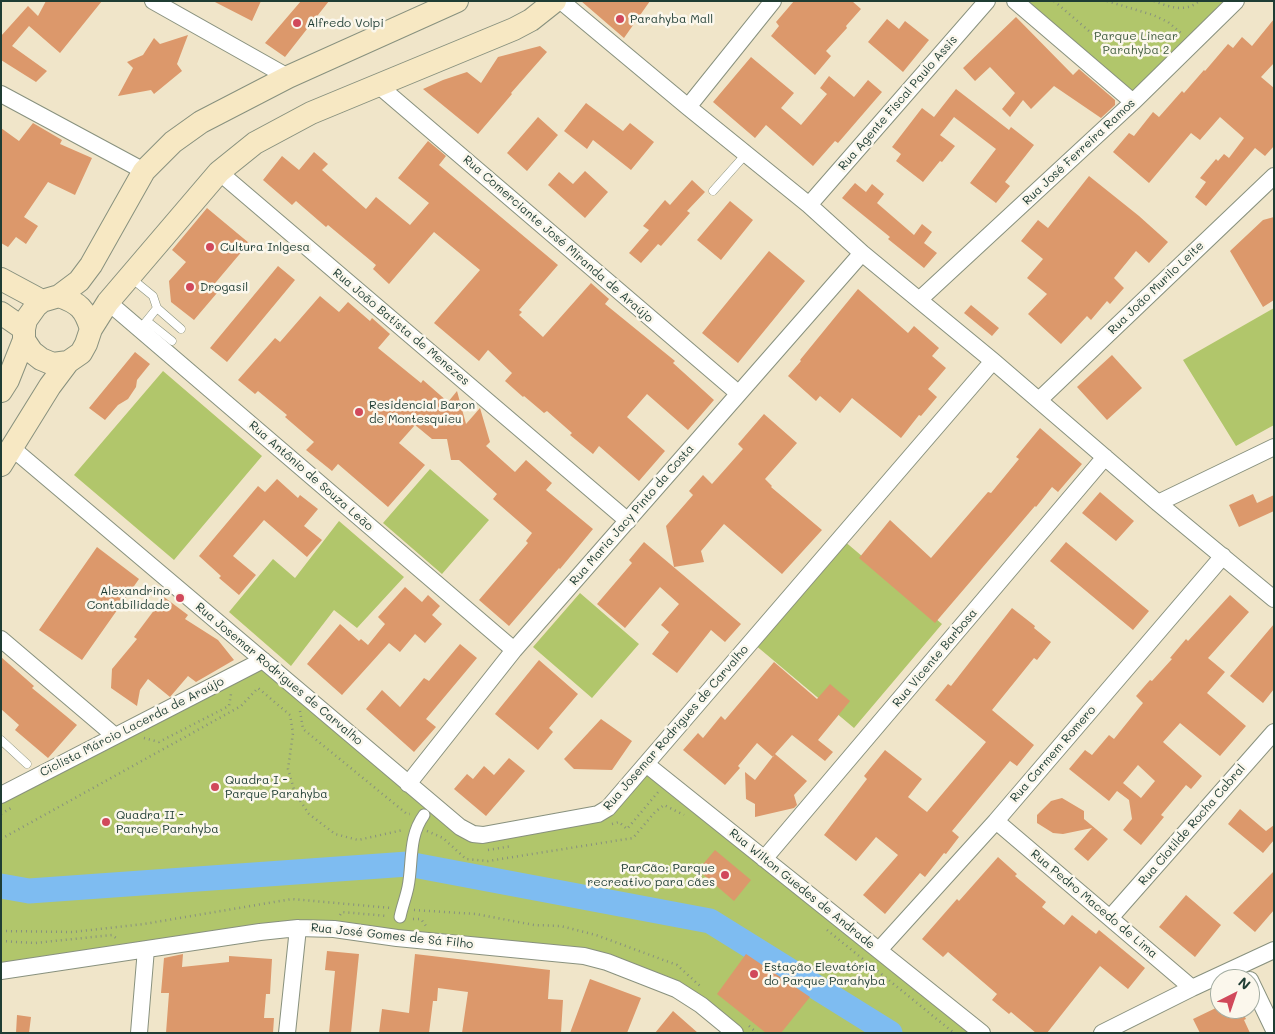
<!DOCTYPE html>
<html>
<head>
<meta charset="utf-8">
<style>
  body { margin:0 }
  #map { position:relative; width:1275px; height:1034px; overflow:hidden; background:#f0e5c9; font-family:Mali,sans-serif }
  canvas { display:block }
  .frame { position:absolute; inset:0; border:2px solid #1f3d34; pointer-events:none }
  .north { position:absolute; left:1210px; top:969px; width:50px; height:50px; box-sizing:border-box; background:#fbf7ec; border:1px solid #a3ada2; border-radius:50%; rotate:41deg; font-size:14px; font-weight:700; line-height:20px; text-align:center; color:#1f3d34 }
  .north::after { content:''; display:block; margin:auto; width:18px; height:22px; background:#d1495b; clip-path:polygon(50% 0,100% 100%,50% 72%,0 100%) }
</style>
</head>
<body>
<div id="map">
<canvas width="1275" height="1034"></canvas>
<div class="frame"></div>
<div class="north">N</div>
</div>
<script>
const g = document.querySelector('canvas').getContext('2d');
g.lineJoin = 'round';
function fill(path, color) { g.fillStyle = color; g.fill(path, 'evenodd'); }
function strokePath(path, color, width, dash) { g.strokeStyle = color; g.lineWidth = width; g.lineCap = dash ? 'butt' : 'round'; g.setLineDash(dash || []); g.stroke(path); }
function write(font, color, halo, rows, align = 'center') {
  g.font = font + ' Mali,sans-serif'; g.lineWidth = 5; g.setLineDash([]); g.textBaseline = 'middle'; g.strokeStyle = halo; g.fillStyle = color; for (const [text, x, y, turn = 0] of rows) {
    g.save(); g.translate(x, y); g.rotate((+turn || 0) * Math.PI / 180); g.textAlign = isNaN(turn) ? turn : align; if (halo) g.strokeText(text, 0, 0); g.fillText(text, 0, 0); g.restore();
  }
}
fill(new Path2D(`
  M1020,1H1243L1138,101Z
  M1274,308V425L1236,446L1183,360Z
  M163,371L262,456L174,560L74,475Z
  M430,469L489,520L442,574L383,523Z
  M339,521L404,577L357,628L334,610L291,666L229,612L273,559L295,578Z
  M843,540L942,624L854,728L754,644Z
  M580,593L639,644L592,698L533,647Z
  M266,660L477,840L607,815L653,762L988,1033H727L682,996L588,958L302,929L1,970V798Z`), '#b1c66b');
strokePath(new Path2D(`
  M1,886L29,891L408,864L710,921L890,1033`), '#7ebcf1', 25);
fill(new Path2D(`
  M46,1H102L60,53L29,26L12,46L47,71L36,82L1,60V36L28,6L38,16Z
  M213,1H261L252,21Z
  M301,1H329L285,57L265,43Z
  M581,1H650L624,38Z
  M794,1H852L861,9L846,26L847,28L826,51L831,56L815,75L771,36L779,26L776,22Z
  M1016,17L1073,75L1079,69L1115,100V105L1101,118L1054,86L1031,109L1023,100L1010,117L1002,109L1015,93L990,67L975,81L963,68Z
  M887,19L899,29L905,21L929,40L903,72L868,42Z
  M1274,19V63L1261,77L1274,88V146L1265,156L1255,148L1206,206L1195,197L1206,182L1200,178L1216,159L1218,161L1224,154L1229,158L1244,138L1220,117L1200,140L1191,133L1149,183L1113,152L1129,133L1134,136L1153,112L1159,117L1182,91L1184,93L1204,70L1205,71L1228,44L1233,48L1242,37L1252,46Z
  M188,35L177,64L182,71L154,94L151,90L118,96L133,68L127,62L143,55L154,38L160,44Z
  M540,46L547,52L511,93L512,94L478,134L423,89L443,80L467,72L481,83L498,57Z
  M751,57L794,93L781,108L801,125L827,94L820,88L829,76L854,97L868,80L882,92L838,143L835,141L813,166L766,125L755,138L713,102Z
  M956,89L1009,130L1011,127L1034,145L1005,182L1010,186L996,203L970,183L996,149L954,117L940,135L955,146L942,162L940,161L923,182L896,161L901,154L892,147L922,108L934,117Z
  M586,103L623,131L630,123L654,142L631,170L593,140L587,149L564,131Z
  M538,117L558,135L527,171L507,153Z
  M33,123L62,140L60,144L92,158L75,195L48,182L24,217L38,226L26,244L16,237L8,247L1,243V128L19,141Z
  M428,141L446,156L439,165L558,265L519,310L522,312L519,315L543,337L591,283L609,299L605,304L675,361L673,363L714,400L688,430L647,394L627,417L665,451L639,481L599,446L593,454L570,435L572,433L547,411L544,413L524,396L523,397L505,381L512,373L488,350L479,361L434,323L480,270L434,232L389,284L373,269L376,265L328,225L326,227L296,201L292,205L263,180L282,156L299,170L314,152L328,164L322,170L366,209L376,197L410,225L429,203L398,178Z
  M585,171L608,192L585,218L548,185L559,172L573,184Z
  M1089,176L1139,216L1168,242L1149,263L1136,251L1114,278L1124,288L1110,304L1107,301L1091,320L1087,316L1061,344L1028,314L1047,294L1027,278L1043,259L1021,241L1038,220L1048,228Z
  M692,180L705,192L687,211L690,213L661,246L658,244L641,263L629,253L649,230L643,226L665,200L670,205Z
  M855,183L866,192L872,184L884,194L877,203L914,235L922,224L932,232L924,243L937,253L924,268L888,239L890,237L842,198Z
  M730,201L753,220L721,260L697,240Z
  M207,208L249,243L211,288L217,293L194,320L171,302L169,281L186,262L172,250Z
  M1274,217V300L1263,307L1230,251L1263,220Z
  M769,251L805,281L738,363L702,333Z
  M278,266L295,280L227,362L210,348Z
  M858,289L908,333L914,326L939,348L932,356L946,368L928,389L937,397L921,416L919,415L901,438L852,398L840,413L820,396L816,401L788,376L801,361L800,360Z
  M320,296L339,312L348,302L370,321L372,318L390,334L378,348L421,383L423,380L448,402L457,391L466,424L480,408L490,442L486,446L515,472L526,460L552,483L546,490L593,529L560,569L559,568L509,626L479,600L528,543L526,541L532,533L493,499L497,494L459,460H451L447,439H432L415,425L399,443L425,465L388,507L338,464L332,471L306,450L314,442L285,417L287,415L258,391L255,394L238,380L275,338L280,342Z
  M971,305L999,328L992,336L964,313Z
  M135,352L150,364L137,380L136,387L128,399L118,405L105,420L89,408Z
  M1112,355L1142,388L1107,420L1077,387Z
  M764,414L797,443L765,479L772,486L771,487L822,530L782,574L724,524L701,551L704,562L674,567L666,526L693,495L689,491L703,475L712,484L743,449L738,444Z
  M1040,428L1082,464L1058,492L1052,487L1036,507L1035,506L935,623L859,558L890,520L931,558L988,492L991,493L1019,459L1016,457Z
  M277,479L298,498L300,495L318,509L304,526L322,540L307,557L264,520L233,556L256,575L239,595L219,578L221,576L199,556L258,486L265,492Z
  M1100,492L1134,521L1116,541L1082,513Z
  M1253,494L1257,503L1274,495V511L1239,527L1229,505Z
  M644,542L741,624L725,642L711,630L677,673L652,654L669,632L661,625L679,604L660,587L625,628L597,604L632,563L629,560Z
  M1066,542L1149,611L1133,630L1050,561Z
  M97,547L139,579L82,660L39,630Z
  M405,587L422,602L428,595L440,606L432,615L442,624L425,643L415,634L400,652L389,643L342,695L307,664L340,624L359,641L361,639L368,645L385,624L378,617Z
  M1230,595L1249,612L1208,658L1225,672L1207,693L1246,726L1220,756L1180,723L1163,742L1202,776L1191,789L1186,785L1161,815L1164,817L1141,845L1123,830L1132,819L1129,800L1117,791L1109,801L1069,769L1085,750L1092,755L1109,735L1114,739L1143,703L1136,696L1150,680L1152,681L1172,659L1170,658L1186,639L1188,641ZM1138,765L1155,781L1141,798L1123,783Z
  M164,597L188,615L185,619L218,640L234,660L196,682L188,676L170,697L148,679L140,690L137,706L111,688L112,669L137,639L134,637Z
  M1012,608L1035,626L1034,628L1051,642L1037,660L1034,658L992,710L1034,745L1017,766L1010,761L952,831L959,837L946,854L944,853L925,877L920,873L885,914L863,895L898,855L876,837L856,861L824,835L867,779L864,776L885,750L922,779L908,797L927,812L986,742L935,700L948,684L951,686Z
  M1274,624V689L1263,703L1230,676Z
  M460,644L477,658L426,719L436,727L414,752L366,709L382,690L400,707L424,678L429,681Z
  M1,657L34,686L32,688L77,725L48,758L15,730L19,725L1,709Z
  M539,660L578,694L549,728L553,732L538,750L495,714Z
  M774,662L817,699L830,684L850,701L818,740L833,752L825,761L792,735L775,754L807,781L794,795L797,805L794,808L755,817V804L746,799L745,772L755,780L774,755L773,757L757,743L738,766L740,768L725,785L683,750L698,733L703,738L721,716L725,720Z
  M601,719L632,741L612,770L574,769L564,759Z
  M509,758L525,771L486,816L454,789L467,774L473,779L484,766L494,775Z
  M1062,798L1084,811V819L1108,839L1088,861L1074,849L1092,828L1063,834L1053,833L1037,823V815L1051,801Z
  M1240,809L1266,831L1274,825V840L1263,853L1228,824Z
  M715,850L751,880L734,901L698,870Z
  M998,857L1017,874L1015,876L1046,902L1042,907L1064,925L1072,915L1096,934L1099,930L1145,968L1128,989L1100,966L1047,1033H1036L1011,1012L1009,1014L992,1000L997,994L948,952L943,957L922,939L957,899L959,901Z
  M1274,871V910L1255,932L1233,913Z
  M1186,895L1221,925L1195,957L1159,927Z
  M327,951L359,954L351,1033H329L335,971L325,970Z
  M183,954L182,967L229,962V956L272,959L270,994H266L264,1018H274L273,1033H166L169,993H161L164,958Z
  M415,954L550,970L548,999L563,1000L561,1033H462L468,992L438,988L437,1001H433L429,1033H379L382,1009L409,1013Z
  M746,954L810,997L781,1033H766L717,994Z
  M590,979L641,998L627,1033H570Z
  M1220,1006V1009H1241L1246,1019L1244,1020L1250,1033H1200L1193,1019Z
  M673,1011L698,1033H655Z
  M17,1015L31,1017L29,1033H16Z`), '#dc986b');
const service = new Path2D(`
  M713,191L746,154
  M131,278L153,296L157,308L140,329
  M157,308L181,329
  M147,321L172,341
  M1,740L27,764`);
const pedestrian = new Path2D(`
  M400,917C402,907 406,897 408,887C413,862 408,837 424,815`);
const minor = new Path2D(`
  M153,1L288,77
  M561,1L688,107L809,205L862,253L993,361L1158,503L1274,599
  M1015,1L1133,102
  M378,85L738,393
  M1,94L144,171
  M688,107L773,1
  M219,172L628,521
  M809,205L987,1
  M919,300L1133,102L1236,1
  M108,302L514,650
  M1039,400L1274,176
  M12,448L460,827L473,834L483,835L598,814L608,808L993,361
  M1158,503L1274,447
  M1,639L115,736
  M646,764L982,1033
  M408,784L514,650L862,253
  M1,795L263,660
  M996,821L1192,988
  M764,859L1105,457
  M1110,918L1274,732
  M879,950L996,821L1223,556
  M1,971L260,932L298,928L334,929L397,938L584,956L607,962L676,989L701,1005L735,1033
  M1250,980L1274,1030
  M139,1033L146,949
  M287,1033L298,928
  M1102,1033L1192,988L1274,950`);
const secondary = new Path2D(`
  M1,279L42,301
  M59,296C79,303 85,309 91,329
  M1,313L24,329
  M68,362L53,364L41,359L32,352L24,340V329L26,320L36,306L42,301L59,296L79,281L91,265L144,171L173,142L201,122L288,77L457,1
  M1,391L8,380L24,340
  M1,465L50,386L68,362L81,353L86,344L91,329L108,302L219,172L255,143L311,113L514,29L531,20L555,1`);
strokePath(service, '#88917e', 9);
strokePath(pedestrian, '#88917e', 13);
strokePath(minor, '#88917e', 18);
strokePath(secondary, '#88917e', 24);
strokePath(new Path2D(`
  M1054,1L1103,43V55
  M1107,1L1153,15L1168,22L1182,34
  M1154,1C1169,7 1186,13 1199,1
  M300,711L303,729L407,814H410
  M144,738L159,742L229,706L231,694
  M1,814L11,808
  M612,824L619,822L627,829L659,791
  M427,831L443,838L466,859L488,861L633,838L655,812L664,805L684,815
  M1,839L241,706L258,688L290,715L293,733L288,769L295,793L309,814L335,834L358,840L403,830
  M488,850L512,846
  M414,910L476,914L534,925L561,926L596,935L677,965L700,986
  M340,915L342,912L387,916
  M413,919H421L426,926
  M827,930L954,1033
  M1,931L73,932L144,924L292,899L391,908
  M1,941L35,943L112,935L116,938
  M749,1026L757,1033`), '#88917e', 2.5, [1, 4]);
strokePath(service, '#fff', 8);
strokePath(pedestrian, '#fff', 11);
strokePath(minor, '#fff', 16);
strokePath(secondary, '#f7e8c3', 22);
for (const [x, y, r, color] of [
  [620,19,5,"#d1495b"],
  [297,23,5,"#d1495b"],
  [210,247,5,"#d1495b"],
  [190,287,5,"#d1495b"],
  [359,412,5,"#d1495b"],
  [180,598,5,"#d1495b"],
  [215,787,5,"#d1495b"],
  [106,822,5,"#d1495b"],
  [725,875,5,"#d1495b"],
  [754,974,5,"#d1495b"]
]) { const dot = new Path2D(); dot.arc(x, y, r, 0, 2 * Math.PI); g.fillStyle = color; g.fill(dot); strokePath(dot, '#fbf7ec', 2); }
write('12px', '#1f3d34', '#fbf7ec', [
  ["Parahyba Mall",630,19],
  ["Alfredo Volpi",307,23],
  ["Cultura Inlgesa",220,247],
  ["Drogasil",200,287],
  ["Residencial Baron",369,405],
  ["de Montesquieu",369,419],
  ["Alexandrino",170,591,"right"],
  ["Contabilidade",170,605,"right"],
  ["Quadra I -",225,780],
  ["Parque Parahyba",225,794],
  ["Quadra II -",116,815],
  ["Parque Parahyba",116,829],
  ["ParCão: Parque",715,868,"right"],
  ["recreativo para cães",715,882,"right"],
  ["Estação Elevatória",764,967],
  ["do Parque Parahyba",764,981]
], 'left');
write('12px', '#445f42', '#fbf7ec', [
  ["Parque Linear",1136,36],
  ["Parahyba 2",1136,50]
]);
write('12px', '#1f3d34', '#fbf7ec', [
  ["Rua Agente Fiscal Paulo Assis",898,103,-49],
  ["Rua José Ferreira Ramos",1079,152,-43],
  ["Rua Comerciante José Miranda de Araújo",558,239,41],
  ["Rua João Murilo Leite",1156,288,-44],
  ["Rua João Batista de Menezes",401,327,40],
  ["Rua Antônio de Souza Leão",311,476,41],
  ["Rua Maria Jacy Pinto da Costa",632,515,-49],
  ["Rua Vicente Barbosa",935,658,-50],
  ["Rua Josemar Rodrigues de Carvalho",279,674,40],
  ["Ciclista Márcio Lacerda de Araújo",132,727,-27],
  ["Rua Josemar Rodrigues de Carvalho",676,728,-49],
  ["Rua Carmem Romero",1053,754,-49],
  ["Rua Clotilde Rocha Cabral",1192,825,-49],
  ["Rua Wilton Guedes de Andrade",802,889,39],
  ["Rua Pedro Macedo de Lima",1094,904,40],
  ["Rua José Gomes de Sá Filho",392,936,6]
]);
</script>
</body>
</html>
